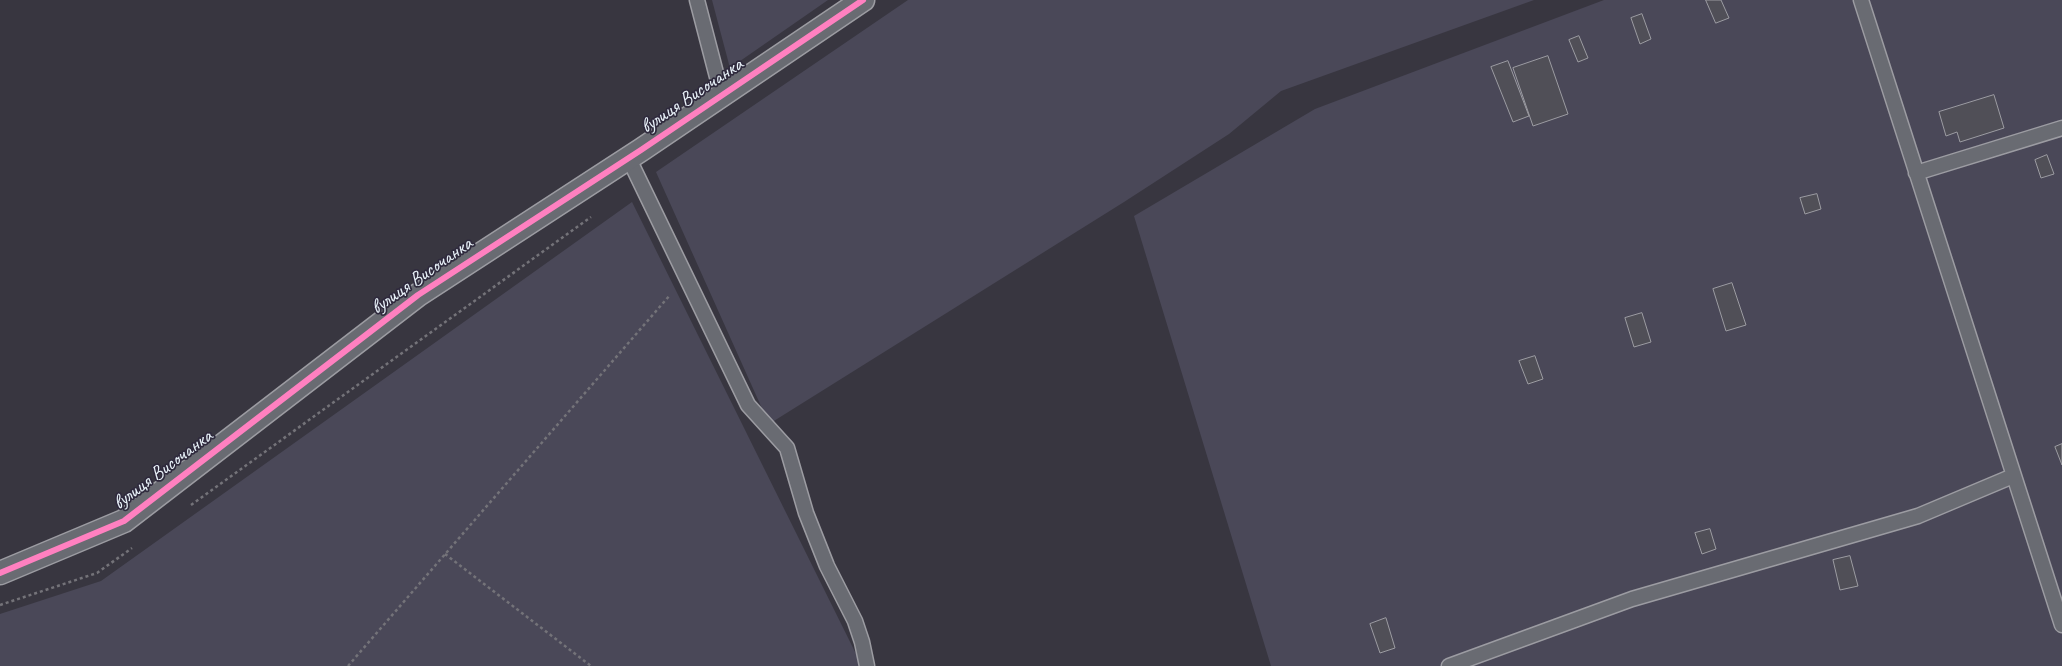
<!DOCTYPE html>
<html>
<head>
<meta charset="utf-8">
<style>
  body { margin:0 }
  canvas { display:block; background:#383640 }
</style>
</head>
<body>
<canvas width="2062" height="666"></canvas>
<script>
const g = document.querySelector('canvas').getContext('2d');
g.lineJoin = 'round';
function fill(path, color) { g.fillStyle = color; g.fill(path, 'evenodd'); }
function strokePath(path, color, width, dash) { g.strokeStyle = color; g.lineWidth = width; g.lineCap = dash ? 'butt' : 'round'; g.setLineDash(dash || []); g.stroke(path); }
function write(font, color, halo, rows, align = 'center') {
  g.font = font + ' Caveat,sans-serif'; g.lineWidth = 3.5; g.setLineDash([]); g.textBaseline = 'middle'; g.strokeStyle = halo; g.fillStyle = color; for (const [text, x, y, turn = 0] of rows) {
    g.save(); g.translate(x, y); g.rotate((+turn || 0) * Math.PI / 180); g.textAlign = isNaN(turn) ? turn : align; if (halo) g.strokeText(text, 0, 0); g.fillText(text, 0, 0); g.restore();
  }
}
fill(new Path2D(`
  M712,0H828L730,68Z
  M908,0H1534L1281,91L1229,134L1124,202L769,424L656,172Z
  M1604,0H2062V666H1271L1134,216L1315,109Z
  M632,202L862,666H0V614L101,581Z`), '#4a4858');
const building = new Path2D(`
  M1706,0H1721L1729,18L1716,23Z
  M1642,14L1651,39L1640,44L1631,18Z
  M1579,36L1588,58L1578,62L1569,40Z
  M1548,56L1568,114L1533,126L1513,68Z
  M1508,61L1529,116L1513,122L1491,67Z
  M1994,95L2004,128L1960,142L1957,132L1946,136L1939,112Z
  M2047,155L2054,174L2041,178L2035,160Z
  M1817,194L1821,209L1805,214L1800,198Z
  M1732,283L1746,325L1726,331L1713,289Z
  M1642,313L1651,342L1634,347L1625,318Z
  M1535,356L1543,379L1528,384L1519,361Z
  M2062,444V465L2055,447Z
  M1710,529L1716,549L1702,554L1695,533Z
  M1850,556L1858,586L1840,590L1833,560Z
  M1386,618L1395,648L1380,653L1370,624Z`);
fill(building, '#504f57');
strokePath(building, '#9c9ca2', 1);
const service = new Path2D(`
  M697,0L722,96
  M1861,0L2062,625
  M629,159L748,405L787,448L806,513L827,566L855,621L862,642L867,666
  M1916,173L2062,128
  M1449,666L1632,599L1918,516L2013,476`);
const minor = new Path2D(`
  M0,573L124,521L418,295L641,150L863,0`);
strokePath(service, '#9c9ca2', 17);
strokePath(minor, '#9c9ca2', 25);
strokePath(new Path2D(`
  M191,505L591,217
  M445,554L591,666
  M0,605L97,573L132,548
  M348,666L670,295`), '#747379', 2.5, [3, 3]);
strokePath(service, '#696b72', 14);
strokePath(minor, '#696b72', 22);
strokePath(new Path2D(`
  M0,573L124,521L418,295L641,150L863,0`), '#ff80c0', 6);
write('20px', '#e8f1f8', '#2f2a3d', [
  ["вулиця Височанка",692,96,-34],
  ["вулиця Височанка",422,276,-35],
  ["вулиця Височанка",163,470,-37]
]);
</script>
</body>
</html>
